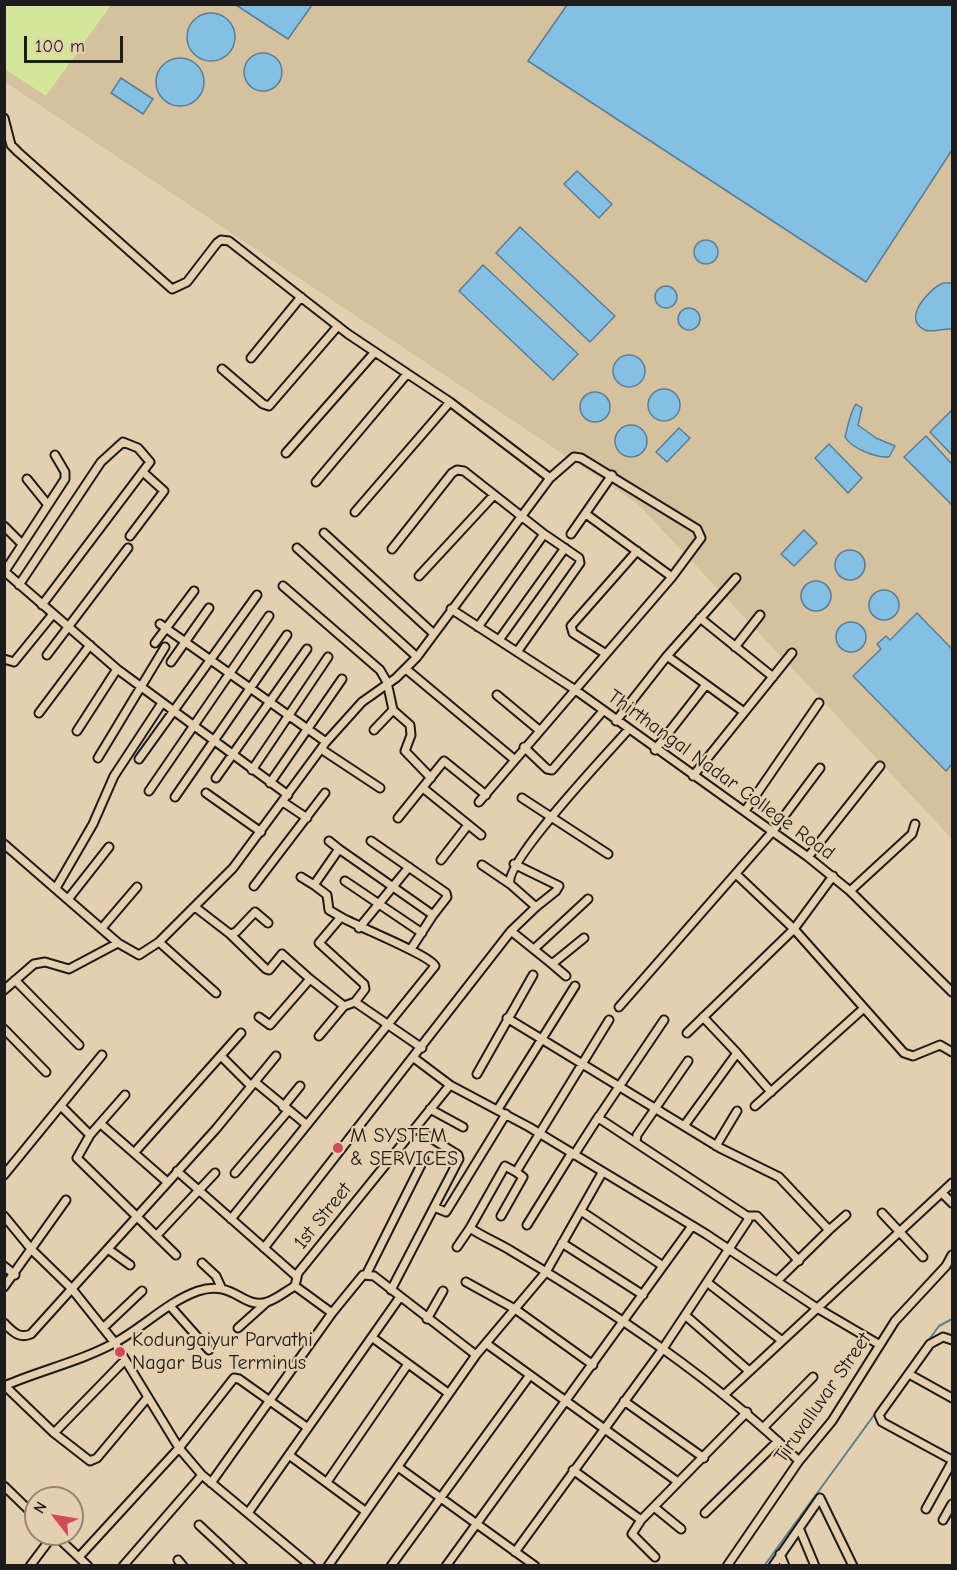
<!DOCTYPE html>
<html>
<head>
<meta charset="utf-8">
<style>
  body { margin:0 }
  #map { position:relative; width:957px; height:1570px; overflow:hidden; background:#e4d0ae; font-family:"Comic Neue",sans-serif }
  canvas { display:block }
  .frame { position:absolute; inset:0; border:6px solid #1c1c1c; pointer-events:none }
  .north { position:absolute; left:24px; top:1486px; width:60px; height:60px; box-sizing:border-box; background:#e4d0ae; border:2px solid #948874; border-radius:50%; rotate:301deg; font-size:16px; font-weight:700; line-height:24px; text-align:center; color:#1c1c1c }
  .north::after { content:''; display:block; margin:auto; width:21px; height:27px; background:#d1495b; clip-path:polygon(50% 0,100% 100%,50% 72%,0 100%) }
  .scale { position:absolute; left:24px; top:36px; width:99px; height:27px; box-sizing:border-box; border:3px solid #1c1c1c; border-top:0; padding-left:8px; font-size:18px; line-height:21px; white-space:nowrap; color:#1c1c1c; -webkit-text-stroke:4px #e4d0ae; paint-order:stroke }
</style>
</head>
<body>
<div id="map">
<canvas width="957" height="1570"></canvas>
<div class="frame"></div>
<div class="north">N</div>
<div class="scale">100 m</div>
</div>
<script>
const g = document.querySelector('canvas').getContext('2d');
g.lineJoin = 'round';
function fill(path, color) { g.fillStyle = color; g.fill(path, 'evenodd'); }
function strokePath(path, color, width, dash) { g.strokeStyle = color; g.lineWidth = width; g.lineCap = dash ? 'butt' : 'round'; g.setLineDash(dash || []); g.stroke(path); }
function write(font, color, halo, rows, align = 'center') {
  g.font = font + ' "Comic Neue",sans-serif'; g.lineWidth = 4.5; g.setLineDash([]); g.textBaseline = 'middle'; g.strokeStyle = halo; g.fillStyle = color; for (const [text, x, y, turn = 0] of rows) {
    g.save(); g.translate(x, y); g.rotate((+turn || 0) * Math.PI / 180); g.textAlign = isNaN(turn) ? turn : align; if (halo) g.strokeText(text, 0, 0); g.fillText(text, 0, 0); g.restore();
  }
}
fill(new Path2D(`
  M4,5H952V839L638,504L5,82Z`), '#d6c19f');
fill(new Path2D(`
  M4,5L5,4L111,5L46,96L5,69Z`), '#d4e69a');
const water = new Path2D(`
  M236,5H312L288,39Z
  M567,5H952V150L866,282L528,61Z
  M187 37a24 24 0 1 1 48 0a24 24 0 1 1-48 0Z
  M244 72a19 19 0 1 1 38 0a19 19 0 1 1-38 0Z
  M156 82a24 24 0 1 1 48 0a24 24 0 1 1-48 0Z
  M121,78L153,99L143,114L111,93Z
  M577,171L612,204L599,218L564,184Z
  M520,227L615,316L590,342L496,253Z
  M694 252a12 12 0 1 1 24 0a12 12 0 1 1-24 0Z
  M483,265L578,354L553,380L459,291Z
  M943,283H952V329C944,328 931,333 925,330C901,319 929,289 943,283Z
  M655 297a11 11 0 1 1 22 0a11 11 0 1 1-22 0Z
  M678 319a11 11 0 1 1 22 0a11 11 0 1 1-22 0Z
  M613 371a16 16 0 1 1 32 0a16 16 0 1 1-32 0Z
  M648 405a16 16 0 1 1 32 0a16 16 0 1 1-32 0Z
  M580 407a15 15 0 1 1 30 0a15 15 0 1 1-30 0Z
  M856,404L862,408L858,425L876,438L895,446L889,457C876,458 851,448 845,437C848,426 850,412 856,404Z
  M951,411L952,412V455L930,432Z
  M615 441a16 16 0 1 1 32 0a16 16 0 1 1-32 0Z
  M679,428L690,438L667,462L656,452Z
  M926,436L952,464V505L904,457Z
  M829,444L862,478L848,493L815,458Z
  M804,530L817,543L794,566L781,554Z
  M835 565a15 15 0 1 1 30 0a15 15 0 1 1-30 0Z
  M801 596a15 15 0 1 1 30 0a15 15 0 1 1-30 0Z
  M869 605a15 15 0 1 1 30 0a15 15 0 1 1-30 0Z
  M917,613L952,649V764L946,771L853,676L881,649L877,644L886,636L890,640Z
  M836 637a15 15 0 1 1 30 0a15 15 0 1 1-30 0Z`);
fill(water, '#84c0e3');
strokePath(water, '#5a7e93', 1.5);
strokePath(new Path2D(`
  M764,1566L939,1326L952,1319`), '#5a7e93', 2);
const minor = new Path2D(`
  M4,118L11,145L18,152L172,289L187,282L217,243L221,240L229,241L348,334L450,402L550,478L417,657L396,678L362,702L326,742L233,868L159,942L139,955L118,943L69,969L45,962L34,964L4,990
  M251,358L301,297
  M222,369L263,404L269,406L338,326
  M286,453L374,353
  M27,479L48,505
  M316,482L407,374
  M355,512L450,402
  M586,514L672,577
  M4,526L22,544
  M324,533L434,634
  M571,534L612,475
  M130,536L164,491L143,472
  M297,548L417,657
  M392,549L452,473L457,470L464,471L544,534L478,627
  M4,571L117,669L288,795
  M5,571L65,479V472L55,455
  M419,576L493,496
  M19,585L101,462L123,442L138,448L150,462L42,605
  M283,586L380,670L387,682L393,710L410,725L411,735L405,751L431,778
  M451,609L574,689L808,857L850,891L952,992
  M700,618L773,677
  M160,624L326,742
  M499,640L565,548
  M155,643L194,591
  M735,647L760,615
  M517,652L580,563L579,558L544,534
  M606,654L573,633L571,626L637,551
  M47,655L128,548
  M667,656L744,712
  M4,659L14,662L53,614
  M171,662L209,608
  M406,669L515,760
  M497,695L539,730
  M39,713L90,645
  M616,721L667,656L736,578
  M374,730L393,710
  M77,731L117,669
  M524,747L547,769L552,770L603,711
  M321,749L380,788
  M655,750L705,686
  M98,758L165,647
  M139,759L257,595
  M252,770L328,657
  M693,776L792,653
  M216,778L307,649
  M270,783L342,679
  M423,788L481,835
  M149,791L269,616
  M206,793L261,832
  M175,797L287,635
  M522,798L608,854
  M283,802L307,818
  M479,802L672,577L701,538L697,529L581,458L574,457L550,478
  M745,811L819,703
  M398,818L444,761L486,795
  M329,841L339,849
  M371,841L446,893L447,897L433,915
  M4,844L118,943
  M808,857L880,766
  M441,860L468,825
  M514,864L559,886L556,891L536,907
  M482,865L510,884
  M736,874L794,929L904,1053L913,1056L940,1045L952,1052
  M301,877L314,885
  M345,881L422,933
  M254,886L325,793
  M56,888L93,824L114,776L162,703
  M850,891L912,834L915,824
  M69,898L109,847
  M195,907L230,934L236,932L255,912L268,923
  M341,917L329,910L327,895L314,885L339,849L433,915L411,949
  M102,928L137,887
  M359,928L409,867
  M511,931L552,964L584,938
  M230,934L266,969L269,970L282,954L310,979
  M159,942L216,993
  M534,949L588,899
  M552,964L566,976
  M15,980L79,1045
  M355,1002L422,1048
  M619,1007L773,831L820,768
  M507,1018L720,1148L779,1177L829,1230L777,1281
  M4,1029L46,1072
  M687,1033L794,929L833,876
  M319,1036L344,1006
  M737,1053L771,1092
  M221,1056L251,1086
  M414,1058L450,1085L529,1127L706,1234L817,1308L880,1345
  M477,1074L533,975
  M255,1082L307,1125
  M125,1095L90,1135L77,1158L176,1255
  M61,1106L90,1135
  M755,1106L864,1008
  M283,1107L300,1086
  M430,1109L463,1127
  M498,1109L575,986
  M101,1124L166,1181
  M684,1126L737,1053L703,1017
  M636,1142L637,1135L688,1061
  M716,1146L737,1111
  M134,1153L241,1033
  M574,1155L599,1116
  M177,1171L296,1276
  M516,1172L505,1166L470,1228C483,1237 499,1243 513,1252C614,1312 715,1380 799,1461
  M235,1173L288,1111
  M4,1175L102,1055
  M942,1193L952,1203
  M434,1207L446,1212L506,1114
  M581,1211L663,1266
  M882,1213L923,1257
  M4,1216L32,1250L72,1289L115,1343L179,1448L202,1475L311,1566
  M501,1216L523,1177L516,1172L609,1020
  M747,1216H757L799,1261
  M231,1219L435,966C430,955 358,927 341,917L319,943L364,984L365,989L355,1002L344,1006L310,979L270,1025L259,1017
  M527,1225L571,1154
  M829,1230L846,1215
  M157,1235L215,1173
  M562,1243L643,1295
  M457,1247L470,1228
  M264,1248L511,931L536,907L510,884C504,862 608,753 628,730
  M108,1249L130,1265
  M202,1263L216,1276L221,1287
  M4,1266L15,1275
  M367,1273L424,1159
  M466,1282L515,1309L593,1365
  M708,1283L781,1340
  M295,1286L298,1273L450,1085
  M295,1286L332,1313
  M4,1287L66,1200
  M391,1290L459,1159L458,1155L415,1128
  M170,1306L209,1350
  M685,1315L749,1371
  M427,1319L443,1291
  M4,1323C13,1332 19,1339 31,1334L216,1129L276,1056
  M103,1328L142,1291
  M238,1328L267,1302
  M373,1338L448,1393
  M952,1340L943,1337L930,1344L879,1415L882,1422L952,1460
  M487,1344L678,1482
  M909,1374L952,1398
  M4,1385L54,1433L90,1461L97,1458L148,1397
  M4,1386C41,1370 82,1361 116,1342C144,1327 167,1302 198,1291C234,1279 243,1310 267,1302C277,1299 286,1291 295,1286
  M724,1395L952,1183
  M624,1401L704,1458
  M764,1427L813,1377
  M54,1433L125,1360
  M289,1455L365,1511
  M398,1467L535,1566
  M573,1470L641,1520L747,1412
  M327,1482L408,1364
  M211,1483L332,1313L363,1275L374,1276L476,1355
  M4,1486L36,1517
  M72,1507L75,1510L72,1513
  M654,1507L681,1529
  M926,1509L952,1462
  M248,1513L400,1297
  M705,1513L778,1441
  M641,1520L632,1534L655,1557
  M943,1520L952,1504
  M199,1525L243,1566
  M800,1530L815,1566
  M54,1534L88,1566
  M515,1552L662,1350L748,1220L747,1216L600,1119V1115L664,1020
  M780,1554L785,1566
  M79,1557L179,1448L234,1378L239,1379L308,1428
  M178,1560L183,1566
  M30,1566L54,1534
  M123,1566L202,1475
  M328,1566L476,1355L546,1272L602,1173
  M391,1566L530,1375
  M446,1566L692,1226
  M727,1566L799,1461L832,1421L895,1321L946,1266L952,1255
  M773,1566L820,1498L853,1566`);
strokePath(minor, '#1c1c1c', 11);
strokePath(minor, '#e4d0ae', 7);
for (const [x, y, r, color] of [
  [338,1148,6,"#d1495b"],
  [120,1352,6,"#d1495b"]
]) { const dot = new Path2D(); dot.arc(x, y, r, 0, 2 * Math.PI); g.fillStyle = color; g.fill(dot); strokePath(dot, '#e4d0ae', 2); }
write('20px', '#1c1c1c', '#e4d0ae', [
  ["Thirthangal Nadar College Road",721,775,36],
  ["1st Street",323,1216,-51],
  ["Tiruvalluvar Street",823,1398,-55]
]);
write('20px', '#1c1c1c', '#e4d0ae', [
  ["M SYSTEM",350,1136],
  ["& SERVICES",350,1159],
  ["Kodungaiyur Parvathi",132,1340],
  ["Nagar Bus Terminus",132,1363]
], 'left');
</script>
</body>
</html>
